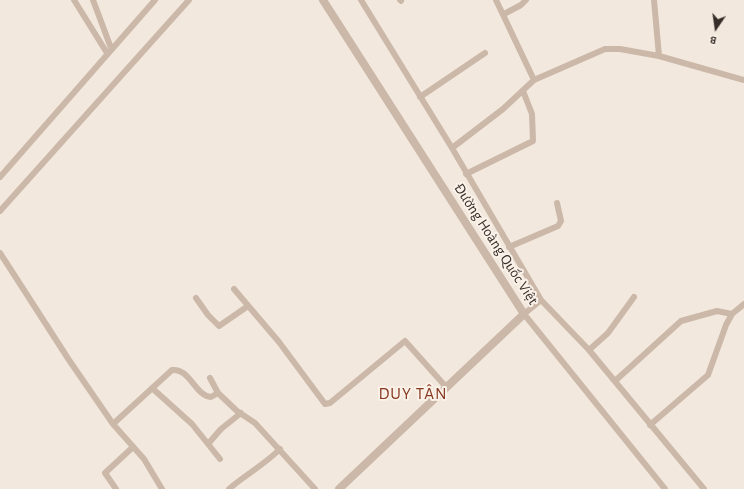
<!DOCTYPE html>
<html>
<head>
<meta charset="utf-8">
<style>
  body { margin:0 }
  #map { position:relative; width:744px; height:489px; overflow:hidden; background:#f2e8dd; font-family:"Alegreya Sans",sans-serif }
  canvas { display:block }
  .north { position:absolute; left:696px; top:8px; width:40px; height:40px; -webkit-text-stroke:3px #faf2e9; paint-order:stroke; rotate:193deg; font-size:11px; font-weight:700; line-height:16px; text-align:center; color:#372d28 }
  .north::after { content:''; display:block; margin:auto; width:14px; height:18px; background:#372d28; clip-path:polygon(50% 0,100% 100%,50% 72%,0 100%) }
</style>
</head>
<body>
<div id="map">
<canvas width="744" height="489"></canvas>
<div class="north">B</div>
</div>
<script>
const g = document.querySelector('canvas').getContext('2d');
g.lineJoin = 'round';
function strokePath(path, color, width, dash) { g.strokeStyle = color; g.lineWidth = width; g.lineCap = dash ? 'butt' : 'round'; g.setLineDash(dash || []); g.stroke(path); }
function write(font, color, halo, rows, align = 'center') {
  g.font = font + ' "Alegreya Sans",sans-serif'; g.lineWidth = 4; g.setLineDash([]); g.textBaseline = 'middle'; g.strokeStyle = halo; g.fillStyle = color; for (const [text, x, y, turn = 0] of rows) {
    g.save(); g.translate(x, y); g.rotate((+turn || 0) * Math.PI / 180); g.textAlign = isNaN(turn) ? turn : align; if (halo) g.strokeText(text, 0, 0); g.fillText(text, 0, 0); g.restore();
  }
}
strokePath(new Path2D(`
  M74,0L107,53
  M93,0L111,48
  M361,0L452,148L541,300L524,314L665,489
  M400,0L401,1
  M496,0L534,80
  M654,0L659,56
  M504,14L521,5L526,0
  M420,97L485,53
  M452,148L503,109L534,80L605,49H620L659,56L744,80
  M466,174L533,141L532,114L523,91
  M0,177L155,0
  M0,211L189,0
  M509,247L558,226L561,221L557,203
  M0,253L69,360L113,424L144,459L162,489
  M234,289L279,342L325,404L330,403L405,341L447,388
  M196,298L208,315L219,326L248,306
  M541,300L589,350L704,489
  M589,350L608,333L634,297
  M210,378L218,393L237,411L255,423L315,489
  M615,381L681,321L717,311L732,314
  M152,388L192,424L220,459
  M113,424L172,370C190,368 195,396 211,397L218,393
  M650,425L708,375L726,325L732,314L744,304
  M208,444L221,429L241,413
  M116,489L105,473L133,447
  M229,489C245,475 264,465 280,449`), '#cbb8a8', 6);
strokePath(new Path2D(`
  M323,0L524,314L339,489`), '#cbb8a8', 8);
write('15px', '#372d28', '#faf2e9', [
  ["Đường Hoàng Quốc Việt",496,244,57]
]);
g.letterSpacing = '1px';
write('17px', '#873821', '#faf2e9', [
  ["DUY TÂN",413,394]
]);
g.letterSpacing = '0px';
</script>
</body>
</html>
